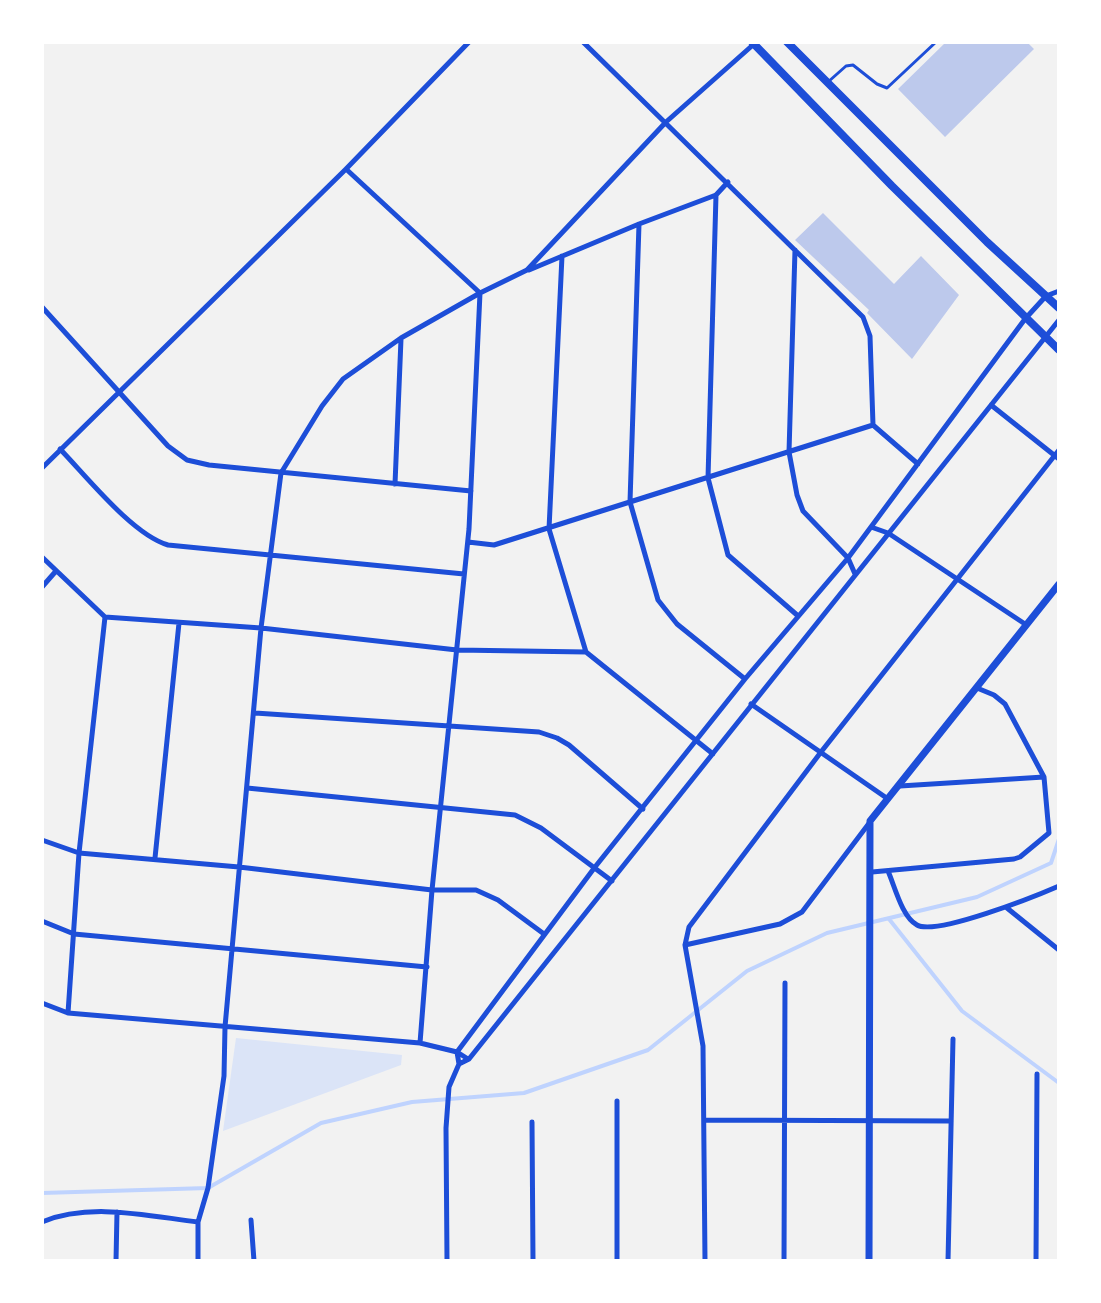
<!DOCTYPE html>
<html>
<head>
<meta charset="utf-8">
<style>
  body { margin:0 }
  #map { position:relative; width:1101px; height:1303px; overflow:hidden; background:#f2f2f2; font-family:Commissioner,sans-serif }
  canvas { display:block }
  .frame { position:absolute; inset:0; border:44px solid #fff; pointer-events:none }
</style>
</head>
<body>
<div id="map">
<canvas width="1101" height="1303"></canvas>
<div class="frame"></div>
</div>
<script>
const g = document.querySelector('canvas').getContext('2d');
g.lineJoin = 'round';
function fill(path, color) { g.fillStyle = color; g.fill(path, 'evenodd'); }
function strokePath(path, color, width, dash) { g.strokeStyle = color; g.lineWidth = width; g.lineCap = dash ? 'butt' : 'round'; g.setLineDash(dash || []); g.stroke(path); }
fill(new Path2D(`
  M236,1038L402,1055L401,1065L223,1131Z`), '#dbe4f7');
strokePath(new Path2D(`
  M889,919L962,1011L1059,1083
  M42,1193L208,1188L321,1123L412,1102L524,1093L648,1050L747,971L827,933L977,897L1051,863L1059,839`), '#bfd3fe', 4);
fill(new Path2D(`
  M946,42H1027L1034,49L945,137L898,89Z
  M823,213L894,284L921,256L959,295L912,359L867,313L869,310L795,240Z`), '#bdc9ec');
strokePath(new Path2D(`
  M828,82L846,66L853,65L877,84L887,88L936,42`), '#1d4ed8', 3);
strokePath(new Path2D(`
  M583,42L863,317L870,336L873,425L918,464
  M346,169L480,293L469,529L432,890L420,1043
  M716,195L708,478L728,555L797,615
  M639,224L630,502L658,600L677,624L745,679
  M795,250L789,452L797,495L803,511L848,558L855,574
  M562,256L549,529L586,652L713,754
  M529,270L639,224L716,195L728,182
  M42,307L168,446L187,460L209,465L471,491
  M991,405L1059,459
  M60,449C87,477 133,535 168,545L464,574
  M42,468L346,169L469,42
  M395,484L401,339
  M871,527L888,533L1025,624
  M468,542L494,545L873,425
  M42,557L105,617L261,628L457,650L586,652
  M42,587L56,571
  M751,704L888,799
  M255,713L539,732L557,738L569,745L643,809
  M900,786L1044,777
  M247,788L515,815L541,828L612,881
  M42,840L79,853L239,867L432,890H476L498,900L544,934
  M155,858L179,623
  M888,871C895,887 902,917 917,925C936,936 1036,896 1059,886
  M872,872L1014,859L1020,857L1049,833L1044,777L1005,704L994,695L977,688
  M1007,908L1059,950
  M42,921L74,934L427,967
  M685,945L780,924L802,912L870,822
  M42,1003L68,1013L420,1043L457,1052L468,1059
  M68,1013L79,853L105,617
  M459,1064L469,1059L1059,320
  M617,1101V1261
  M704,1120L950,1121
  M532,1122L533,1261
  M251,1220L254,1261
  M42,1222C90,1202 148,1216 198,1222
  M116,1261L117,1212
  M198,1261V1222L208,1188L224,1076L225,1027L261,628L281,473L322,406L343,379L401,338L480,293L527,270L666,122L754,44
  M447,1261L446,1128L449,1087L459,1064L457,1052L595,867L745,679L848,558L1025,319L1046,296L1059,291
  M705,1261L703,1046L685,945L689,927L821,752L1059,450
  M784,1261L785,983
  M948,1261L953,1039
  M1036,1261L1037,1074`), '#1d4ed8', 5);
strokePath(new Path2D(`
  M869,1261L870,821L1059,584`), '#1d4ed8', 7);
strokePath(new Path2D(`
  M752,42L892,186L1059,350
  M787,42L987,242L1059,308`), '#1d4ed8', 8);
</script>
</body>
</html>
